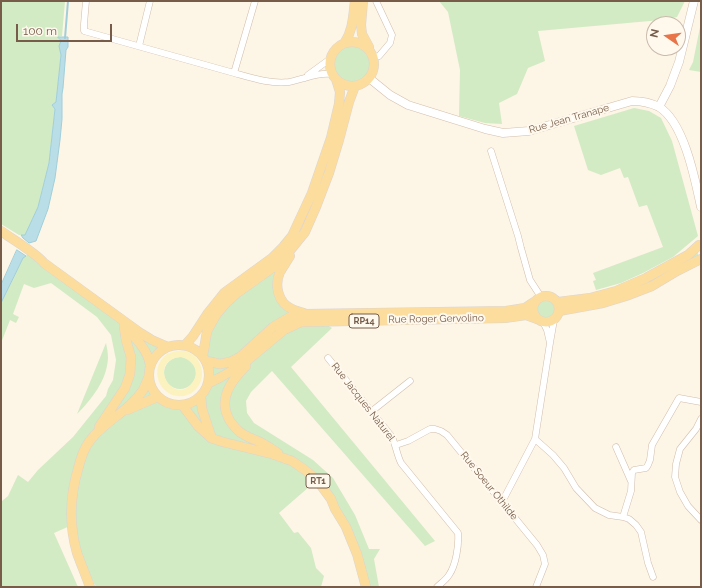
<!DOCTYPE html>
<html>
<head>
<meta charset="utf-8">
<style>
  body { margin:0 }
  #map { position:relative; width:702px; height:588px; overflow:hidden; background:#fdf5e6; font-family:Raleway,sans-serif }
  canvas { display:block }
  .frame { position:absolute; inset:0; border:2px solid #775c4a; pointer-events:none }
  .north { position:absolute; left:646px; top:16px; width:40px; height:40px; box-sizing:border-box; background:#fff9ed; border:1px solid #c9baac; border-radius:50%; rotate:283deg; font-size:11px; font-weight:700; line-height:16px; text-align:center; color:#775c4a }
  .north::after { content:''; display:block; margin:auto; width:14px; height:18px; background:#e8744a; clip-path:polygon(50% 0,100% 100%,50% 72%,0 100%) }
  .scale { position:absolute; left:16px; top:24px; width:96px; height:18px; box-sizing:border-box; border:2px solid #775c4a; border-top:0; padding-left:5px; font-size:12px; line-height:14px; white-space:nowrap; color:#775c4a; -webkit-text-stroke:3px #fff9ed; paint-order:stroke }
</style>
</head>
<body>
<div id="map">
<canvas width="702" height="588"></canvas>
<div class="frame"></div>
<div class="north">N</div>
<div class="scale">100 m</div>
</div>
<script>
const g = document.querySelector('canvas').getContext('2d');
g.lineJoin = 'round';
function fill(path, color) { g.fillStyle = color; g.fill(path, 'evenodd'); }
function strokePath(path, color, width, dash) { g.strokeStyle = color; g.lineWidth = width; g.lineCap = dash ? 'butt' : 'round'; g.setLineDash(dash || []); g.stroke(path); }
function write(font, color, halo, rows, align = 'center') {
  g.font = font + ' Raleway,sans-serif'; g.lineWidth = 4; g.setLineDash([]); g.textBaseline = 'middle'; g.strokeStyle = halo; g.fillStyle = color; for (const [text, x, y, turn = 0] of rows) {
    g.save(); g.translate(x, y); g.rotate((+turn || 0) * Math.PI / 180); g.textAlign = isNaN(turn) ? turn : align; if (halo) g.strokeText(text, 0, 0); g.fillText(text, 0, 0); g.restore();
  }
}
fill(new Path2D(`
  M1,1H65L62,36L58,37L61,41L59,46L61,55L56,102L52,105L55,109L49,163L38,207L25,235H19L1,224Z
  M439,1H685L677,17L661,20L538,31L545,61L528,68L517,94L499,103L502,124L485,123L459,116L460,70L448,12Z
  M701,22V72L689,70L693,62Z
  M334 64a19 19 0 1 1 38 0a19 19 0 1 1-38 0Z
  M634,108L649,111L661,118L672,141L698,236L673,257L643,273L621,283L596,290L593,281L596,280L593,273L663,247L647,205L639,207L628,177L624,178L620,168L601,175L588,170L574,126Z
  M697,251L699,257L652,286L558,315L554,320L550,343L543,322L537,319L322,322L332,328L291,367L435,541L425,546L272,371L251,392L246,401L247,413L254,423L313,460L333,478L355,515L369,549H380L374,559L379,587H366L357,554L317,480L279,513L294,533L298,532L311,548L316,568L324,576L321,587H96L77,552L72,525L54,533L78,587H1V500L2,501L8,496L18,475L28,482L38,470L73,437L106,396L108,389L113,380L116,360L111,335L97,317L51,283L34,288L24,284L13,314L19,317L16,323L10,320L1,343V303L23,258L31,252L165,348C156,354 148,364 149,376C152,426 232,407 203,355L217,315L275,266L280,272L279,296L305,314L506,311L534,302C540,295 547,294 555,299L590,298Z
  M106,343C107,348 108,353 108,358C107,380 92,399 77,414Z
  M164 373a16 16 0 1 1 32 0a16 16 0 1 1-32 0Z`), '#d2ebc4');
fill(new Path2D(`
  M176,351C179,351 182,350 185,351C199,354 206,371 200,383C197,389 193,393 187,395C162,403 146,369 167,354C170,353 173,352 176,351ZM181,357C193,360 201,372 192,383C173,407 146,360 181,357Z`), '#fcf2c0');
const water = new Path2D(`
  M58,37H68V47L66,50L63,88L62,94V119L60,140L55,178L48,209L36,241L29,243L23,238L21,235H25L38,207L49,163L55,109L52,105L56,102L61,55L59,46L61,41Z
  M17,250L26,256L23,258L1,303V285Z`);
fill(water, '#badee7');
strokePath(water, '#a0ced9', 1);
strokePath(new Path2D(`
  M65,38L68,1`), '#a0ced9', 2);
const street = new Path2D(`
  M86,1L84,24V31L234,73
  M255,1L234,73C252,78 270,84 289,82C295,81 300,79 305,78C314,75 323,73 333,74
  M139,46L150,1
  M374,57L379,56L390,43L392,35L376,1
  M308,75L330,59
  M491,151L518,236L521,248L530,280L541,297
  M543,322L547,330L550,343L554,320
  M328,358L392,437C396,446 397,455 401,463L458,533C459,545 456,565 449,575C446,580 441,583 437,587
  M372,411L410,381
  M701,419L696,429L680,449L676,464L675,477L680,492L688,506L701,520
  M535,439L553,455L564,468L576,488L595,508L609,515L623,517L629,519L636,525L641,532L648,563L653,577
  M396,445L408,441L430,429H435L441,431L447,435L537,545L543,555L545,564L536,587
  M616,447L631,481
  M502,502L535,439L550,343
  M623,517L631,491L632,473L634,470L646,468L648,465L650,460L652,445L679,398L701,402`);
const secondary = new Path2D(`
  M369,78L390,95L408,105L485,129L503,133L529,131L632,101C641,101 651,103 659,107C684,122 695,179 701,207
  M659,107L670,86L679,62L694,1`);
const primary = new Path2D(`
  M363,1L361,25L362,34L369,47
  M330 64a22 22 0 1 1 44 0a22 22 0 1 1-44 0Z
  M345,42C353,30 353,16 355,1
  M1,231C12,239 36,253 44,263L139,332L152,340L168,347
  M290,256C287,261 283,267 280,272C274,285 278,303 292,309C296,311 300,312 304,313
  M533 309a13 13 0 1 1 26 0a13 13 0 1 1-26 0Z
  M558,302L590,298L616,291L646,278L688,255L699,245
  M559,311L603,303L626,296L652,286L677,271L701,259
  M124,326C134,337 148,349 150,365
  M149 375a30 30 0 1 1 60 0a30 30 0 1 1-60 0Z
  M185,345L193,336L208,313L224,293L272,258L283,247L292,236L312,193L331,138L339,104L340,92L336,79
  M203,355L207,331L216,315L225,304L237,293L275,266L288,253L305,232L316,207L329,173L339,140L349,102L355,86
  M206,361L220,364L230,362L240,357L273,327L290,317L305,314L506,311L525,308L534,302
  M246,366C231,381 217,399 230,421C234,426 237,431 243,434C249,438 256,440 262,443C268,446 273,450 278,453
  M209,383L221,377L243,364L284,330L301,322L505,318L526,315L537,319
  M201,397L202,409L211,436
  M183,406L198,426L211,438L223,442L272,454L292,461L305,470L317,480L331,499L335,509L346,527L357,554L366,587
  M127,410L157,397
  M99,427L125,388L130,374L131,357L126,340L124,326
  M90,587C86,576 81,564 77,553C69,525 70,496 78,469C81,458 84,447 92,438C107,420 130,410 143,390C145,386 147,381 149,376`);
strokePath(street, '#cfbdac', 7);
strokePath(secondary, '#d4bfac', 9);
strokePath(primary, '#dcd5d0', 10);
strokePath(street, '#fff', 6);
strokePath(secondary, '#fff', 8);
strokePath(primary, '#fcdd9e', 9);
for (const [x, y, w] of [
  [364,321,30],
  [318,481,24]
]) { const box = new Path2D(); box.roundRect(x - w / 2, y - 7, w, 14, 3); g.fillStyle = '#fff9ed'; g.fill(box); strokePath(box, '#775c4a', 1); }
write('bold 9px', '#775c4a', null, [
  ["RP14",364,321],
  ["RT1",318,481]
]);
write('10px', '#775c4a', '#fff9ed', [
  ["Rue Jean Tranape",569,119,-16],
  ["Rue Roger Gervolino",436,319,-1],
  ["Rue Jacques Naturel",363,402,52],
  ["Rue Soeur Othilde",489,486,51]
]);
</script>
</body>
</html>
